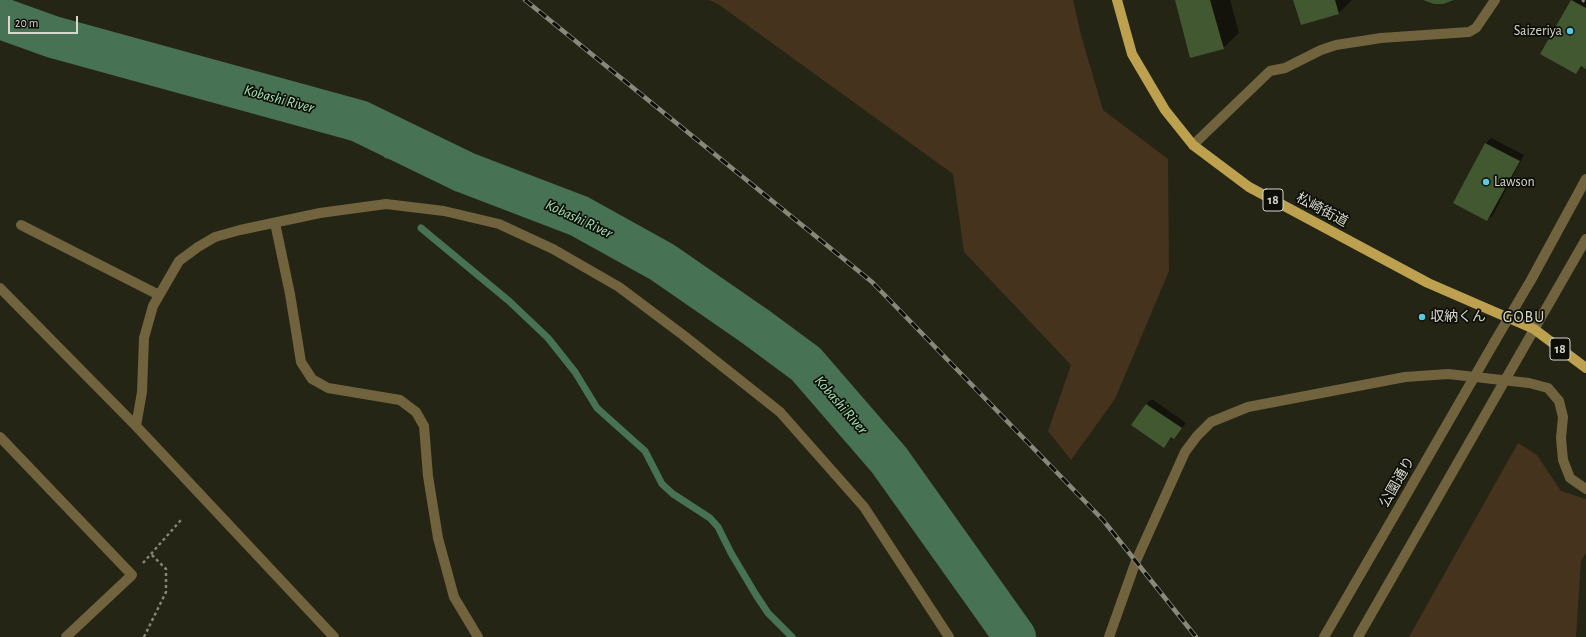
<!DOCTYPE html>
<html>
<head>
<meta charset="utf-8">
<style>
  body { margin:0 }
  #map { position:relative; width:1586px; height:637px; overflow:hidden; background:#242515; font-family:"Alegreya Sans",sans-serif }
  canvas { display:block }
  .scale { position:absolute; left:8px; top:16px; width:70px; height:18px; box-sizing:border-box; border:2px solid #d7d8cd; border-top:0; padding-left:5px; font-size:12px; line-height:14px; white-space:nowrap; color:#d7d8cd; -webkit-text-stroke:3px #0d0e07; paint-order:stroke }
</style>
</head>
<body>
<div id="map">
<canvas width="1586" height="637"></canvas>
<div class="scale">20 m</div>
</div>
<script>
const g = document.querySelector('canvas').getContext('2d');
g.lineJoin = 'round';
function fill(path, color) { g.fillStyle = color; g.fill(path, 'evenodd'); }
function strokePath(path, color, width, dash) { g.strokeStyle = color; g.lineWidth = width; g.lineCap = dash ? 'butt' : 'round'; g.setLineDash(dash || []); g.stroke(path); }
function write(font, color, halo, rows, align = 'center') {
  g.font = font + ' "Alegreya Sans","Noto Sans JP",sans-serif'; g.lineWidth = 3.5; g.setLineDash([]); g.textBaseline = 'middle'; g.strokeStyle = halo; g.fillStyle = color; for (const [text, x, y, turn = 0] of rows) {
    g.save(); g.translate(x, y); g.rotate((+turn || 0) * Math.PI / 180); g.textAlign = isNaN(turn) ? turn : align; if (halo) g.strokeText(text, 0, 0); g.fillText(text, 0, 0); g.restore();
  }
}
fill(new Path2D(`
  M709,0H1073L1081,35L1103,110L1168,159L1169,271L1115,399L1071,460L1048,431L1071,365L964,252L953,174L718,4Z
  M1518,443L1537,455L1561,491L1586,499V553L1581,561L1576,637H1409Z`), '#45331d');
fill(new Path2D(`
  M1176,0H1230L1239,33L1223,48Z
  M1294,0H1352L1339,13L1301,24Z
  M1572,0H1586V68L1582,66L1576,73L1541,54Z
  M1491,138L1524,155L1493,215L1487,220L1454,203L1486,143Z
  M1152,399L1186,423L1179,432L1174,438L1172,437L1164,446L1146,404Z`), '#0007');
strokePath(new Path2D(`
  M387,155L390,137
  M421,228L509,301L548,338L575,372L597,408L645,451L662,484L673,494L710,518L718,527L731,553L756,595L768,613L792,637`), '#487254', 7);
strokePath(new Path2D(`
  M0,18L53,37L359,121L464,172L579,216L662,262L756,327L806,364L889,460L1015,637`), '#487254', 42);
fill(new Path2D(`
  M1175,0H1210L1224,49L1190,58Z
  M1293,0H1335L1339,14L1301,25Z
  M1423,0H1454L1443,4H1434Z
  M1571,0L1586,8V69L1581,66L1576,74L1540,54Z
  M1485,143L1520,161L1487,221L1453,203Z
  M1146,404L1182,428L1174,439L1171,437L1164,448L1131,425Z`), '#425830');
strokePath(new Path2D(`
  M1582,0L1586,3
  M143,563L181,520
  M144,637L166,592V569L151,554`), '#858679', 2.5, [3, 3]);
strokePath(new Path2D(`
  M1193,145L1270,71L1285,68L1321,50L1336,45L1381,38L1469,32L1476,28L1495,0
  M275,223L290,294L301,362L312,379L328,388L400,400L416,412L424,426L428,476L438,538L454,597L478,637
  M21,225L159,295
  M0,288L136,426L334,637
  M1495,341L1531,280L1586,179
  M1520,354L1586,239
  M136,426L142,392L144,338L153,306L179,261L198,247L215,237L240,230L320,213L386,204L444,211L499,224L553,249L619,287L683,335L780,412L864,507L949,637
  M0,437L132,575L66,637
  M1109,637L1136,561L1185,452L1197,436L1211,422L1248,407L1405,377L1448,374L1529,383L1548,388L1559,401L1563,417L1561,438L1563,460L1570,478L1586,489
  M1324,637L1401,504`), '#70633d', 10);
strokePath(new Path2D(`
  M1117,0L1132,54L1165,110L1193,145L1249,187L1428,283L1534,329L1586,368`), '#bea14e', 10);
const rail = new Path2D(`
  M525,0L872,282L1103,520L1196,637`);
strokePath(rail, '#88897b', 4.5);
strokePath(rail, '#0d0e07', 3, [9]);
strokePath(new Path2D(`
  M1401,504L1495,341
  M1358,637L1520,354`), '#70633d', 10);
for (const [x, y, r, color] of [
  [1570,31,4,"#57c9e2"],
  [1486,182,4,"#57c9e2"],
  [1422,317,4,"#57c9e2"]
]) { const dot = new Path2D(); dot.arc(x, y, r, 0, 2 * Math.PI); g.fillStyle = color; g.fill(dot); strokePath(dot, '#0d0e07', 1.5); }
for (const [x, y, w] of [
  [1273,200,20],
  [1560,349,20]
]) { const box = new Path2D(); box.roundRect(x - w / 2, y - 11, w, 22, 3); g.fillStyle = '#0d0e07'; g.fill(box); strokePath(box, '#d7d8cd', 1); }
write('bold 13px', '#d7d8cd', null, [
  ["18",1273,200],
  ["18",1560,349]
]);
write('14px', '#d7d8cd', '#0d0e07', [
  ["Saizeriya",1562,31,"right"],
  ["Lawson",1494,182],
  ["収納くん",1430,317]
], 'left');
write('14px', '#d7d8cd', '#0d0e07', [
  ["松崎街道",1322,210,28],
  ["公園通り",1397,482,-60]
]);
write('italic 15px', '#a0e5b3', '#0d0e07', [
  ["Kobashi River",279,99,15],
  ["Kobashi River",579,219,25],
  ["Kobashi River",841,405,49]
]);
g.letterSpacing = '1px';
write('16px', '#dadcc7', '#0d0e07', [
  ["GOBU",1524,317]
]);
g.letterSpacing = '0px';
</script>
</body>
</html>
